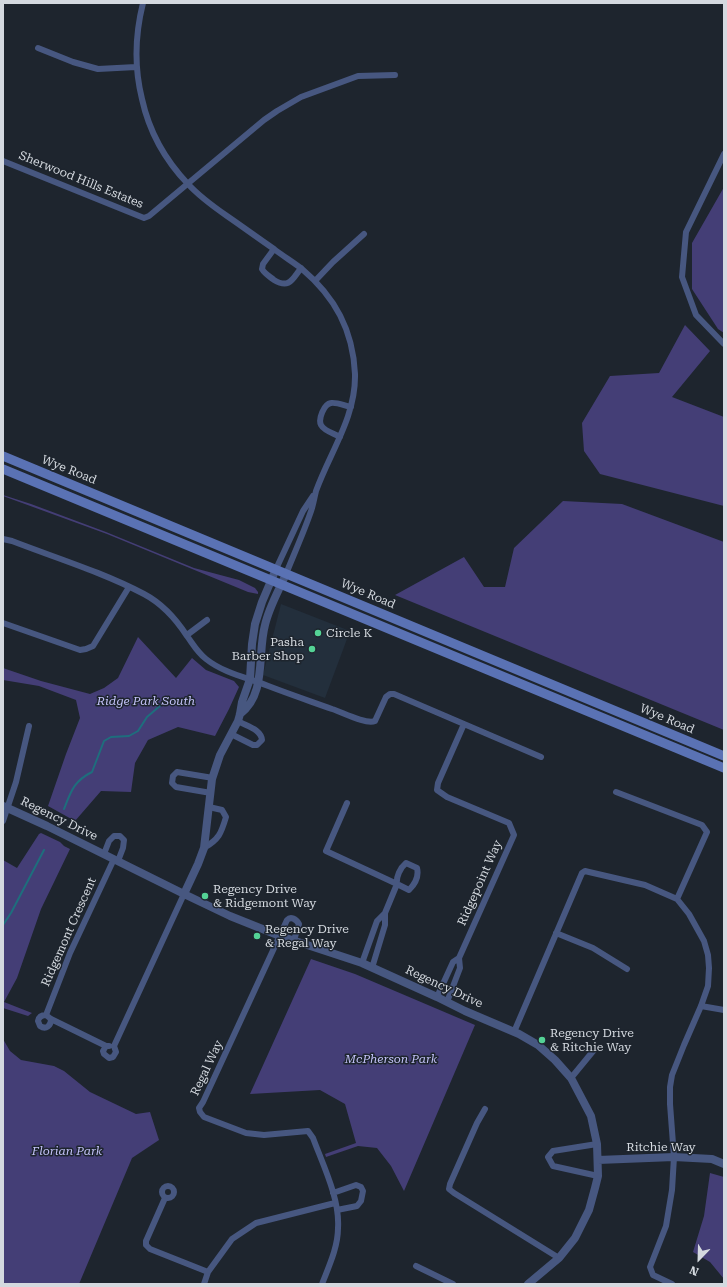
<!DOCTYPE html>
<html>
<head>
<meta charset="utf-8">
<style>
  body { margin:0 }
  #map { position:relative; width:727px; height:1287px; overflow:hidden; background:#1e252e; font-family:"Roboto Serif",serif }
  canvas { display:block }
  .frame { position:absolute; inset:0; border:4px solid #d4d9df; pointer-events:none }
  .north { position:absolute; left:679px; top:1239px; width:40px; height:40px; -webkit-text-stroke:3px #1e252e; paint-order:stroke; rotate:203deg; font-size:11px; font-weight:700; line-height:16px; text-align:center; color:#d4d9df }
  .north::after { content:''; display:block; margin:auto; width:14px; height:18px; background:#d4d9df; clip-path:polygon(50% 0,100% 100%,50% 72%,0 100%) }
</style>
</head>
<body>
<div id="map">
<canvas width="727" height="1287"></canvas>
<div class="frame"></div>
<div class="north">N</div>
</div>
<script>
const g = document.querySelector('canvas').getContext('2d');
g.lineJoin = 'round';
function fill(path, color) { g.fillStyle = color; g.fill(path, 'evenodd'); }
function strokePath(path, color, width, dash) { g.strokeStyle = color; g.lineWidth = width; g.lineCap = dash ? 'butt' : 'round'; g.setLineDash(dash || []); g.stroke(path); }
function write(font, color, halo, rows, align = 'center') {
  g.font = font + ' "Roboto Serif",serif'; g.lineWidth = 3; g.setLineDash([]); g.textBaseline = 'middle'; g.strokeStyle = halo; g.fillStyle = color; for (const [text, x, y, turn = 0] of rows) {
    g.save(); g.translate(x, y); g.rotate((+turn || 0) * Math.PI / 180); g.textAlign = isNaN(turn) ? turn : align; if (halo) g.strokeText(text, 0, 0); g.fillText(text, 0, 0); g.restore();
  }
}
fill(new Path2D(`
  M281,604L350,631L325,698L263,675Z`), '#232f3c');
fill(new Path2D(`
  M724,187V333L718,329L692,289V243Z
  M685,325L710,351L672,397L724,417V506L600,474L584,451L582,423L610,376L659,373Z
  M3,495L31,504L106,532L194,568L239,580L255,588L258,592V594L248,592L107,534L3,496Z
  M563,501L622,504L724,542V730L395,595L464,557L484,587H505L514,548Z
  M138,637L176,678L192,658L206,670L234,681L239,687L229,709L215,736L178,727L148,740L135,763L131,792L101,791L75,821L48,806L66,754L80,718L76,700L39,686L3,680V668L41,681L90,694L104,688L118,678Z
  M41,833L60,842L64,846L70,849L41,909L17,978L4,1002L32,1013L28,1016L3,1008V860L17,868L39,834Z
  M311,959L355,974L475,1025L404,1191L391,1166L377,1148L358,1146L326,1157L325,1154L356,1143L345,1104L320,1090L250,1094Z
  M3,1039L10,1051L21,1060L54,1066L64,1071L90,1092L136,1114L150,1112L159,1140L132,1158L79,1284H3Z
  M710,1173L724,1177V1279L710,1262L693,1252L704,1216Z`), '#443e76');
strokePath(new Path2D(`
  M64,809C71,791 74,781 92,772L104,741L111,737L129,736L138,731L147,717L168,699
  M3,925L11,913L44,850`), '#1e6e7d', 2);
strokePath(new Path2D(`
  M143,3C135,35 134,67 142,99C149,131 166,161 188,184C199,196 214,207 227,216C243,227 258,238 274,249C283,256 293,262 302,269C335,297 353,330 355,374C356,417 330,452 316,491C314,499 313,507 310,514C303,534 294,554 286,574
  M38,48L73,62L98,69L136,67
  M724,154L686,232L682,277L696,315L724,344
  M3,161L144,218L149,216L264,120L277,111L301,97L358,76L395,75
  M274,249L263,264L262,269C265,274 269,276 274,280C289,289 292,280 301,268
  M315,281L333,262L364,234
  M340,437C335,434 324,431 321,425C318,419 324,404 331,403C337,402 345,406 351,407
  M3,539L12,541C56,558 102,572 144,594C161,603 176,619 187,636C193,644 197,652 206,659C221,671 240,676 258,682C283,692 307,700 332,709C342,712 366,725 375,721L386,697L390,694H394L541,757
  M276,569L303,511L313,496
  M3,623L80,650L86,649L93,646L129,587
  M187,635L207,620
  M231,734L253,745H257L262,740C261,729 246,726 238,721
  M616,792L702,825L707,832L677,899
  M211,793L176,787L172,783L173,776L177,772L213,778
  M347,803L326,851L397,884L409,890C415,884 419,876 417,868L406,863C400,868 396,877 397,884L385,913L377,921L362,963
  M3,821L16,782L29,726
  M204,848C219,839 221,834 226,817L222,810L209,807
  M104,854L109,841L114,836H120L124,840L123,848L118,861
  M556,933L593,948L627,969
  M294,940L299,924C296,919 291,916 287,920L203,1102L199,1108L200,1112L204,1117L246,1133L264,1135L308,1131L313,1138C323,1165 340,1199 338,1228C338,1247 329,1266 322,1284
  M372,968L385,925V913
  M437,997L453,962L459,958
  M447,1002L460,968L459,958L514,835L509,823L447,797L437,790L438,783L464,724
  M701,1006L724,1010
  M46,1015L70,953L114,859
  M46,1015L51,1019L106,1046H109
  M46,1015C42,1015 39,1016 38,1021L40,1026C46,1030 51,1026 51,1019
  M514,1032L582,873L585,871L589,872L645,885L677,899L689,914L704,941L708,955L709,968L708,986L701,1006L684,1045L672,1075L670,1087V1104L674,1157L672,1190L666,1226L650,1267L653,1275L672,1284
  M106,1046L103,1051L104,1054L109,1058L113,1057L116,1052L114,1046L184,894
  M571,1078L594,1050
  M485,1109L477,1123L450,1184L449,1189L454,1193L559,1258
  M597,1144L553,1151L548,1157L553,1166L598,1176
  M162 1192a6 6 0 1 1 12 0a6 6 0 1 1-12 0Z
  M333,1193L356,1185L361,1187L363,1191L361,1201L357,1206L337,1210
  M165,1198L146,1241V1245L150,1249L208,1272
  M416,1266L453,1284
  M204,1284L208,1272L232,1239L256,1223L335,1203`), '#475780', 6);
strokePath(new Path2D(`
  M240,714C267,694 257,654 265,625C269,607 279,590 286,574
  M3,806L47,826L184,894L230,916L280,936L362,963L437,997L465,1011L519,1034L538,1045L555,1060L571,1078L591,1116L597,1144L598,1176L595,1188L589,1210L575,1238L559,1258L528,1284
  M184,894L198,864L204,848L212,779L220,755L238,721L240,714L242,702L250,679L252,644L255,624L262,602L276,569
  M598,1160L674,1157L712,1159L724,1164`), '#475780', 8);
strokePath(new Path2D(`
  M3,456L724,756
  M3,469L724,768`), '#5a72b4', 9);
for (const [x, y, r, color] of [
  [318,633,4,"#54d396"],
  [312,649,4,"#54d396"],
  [205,896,4,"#54d396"],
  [257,936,4,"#54d396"],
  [542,1040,4,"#54d396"]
]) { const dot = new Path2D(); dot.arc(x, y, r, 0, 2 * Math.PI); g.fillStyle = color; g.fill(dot); strokePath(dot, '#1e252e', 1.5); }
write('12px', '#d4d9df', '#1e252e', [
  ["Sherwood Hills Estates",81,180,22],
  ["Wye Road",69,470,22],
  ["Wye Road",368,594,23],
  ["Wye Road",667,719,23],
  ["Regency Drive",59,819,26],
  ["Ridgepoint Way",480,883,-66],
  ["Ridgemont Crescent",69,932,-66],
  ["Regency Drive",444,987,25],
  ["Regal Way",207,1068,-65],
  ["Ritchie Way",661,1147]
]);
write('12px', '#d4d9df', '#1e252e', [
  ["Circle K",326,633],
  ["Pasha",304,642,"right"],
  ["Barber Shop",304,656,"right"],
  ["Regency Drive",213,889],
  ["& Ridgemont Way",213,903],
  ["Regency Drive",265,929],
  ["& Regal Way",265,943],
  ["Regency Drive",550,1033],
  ["& Ritchie Way",550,1047]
], 'left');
write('italic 12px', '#c3c2f8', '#1e252e', [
  ["Ridge Park South",146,701],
  ["McPherson Park",391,1059],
  ["Florian Park",67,1151]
]);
</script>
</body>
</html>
